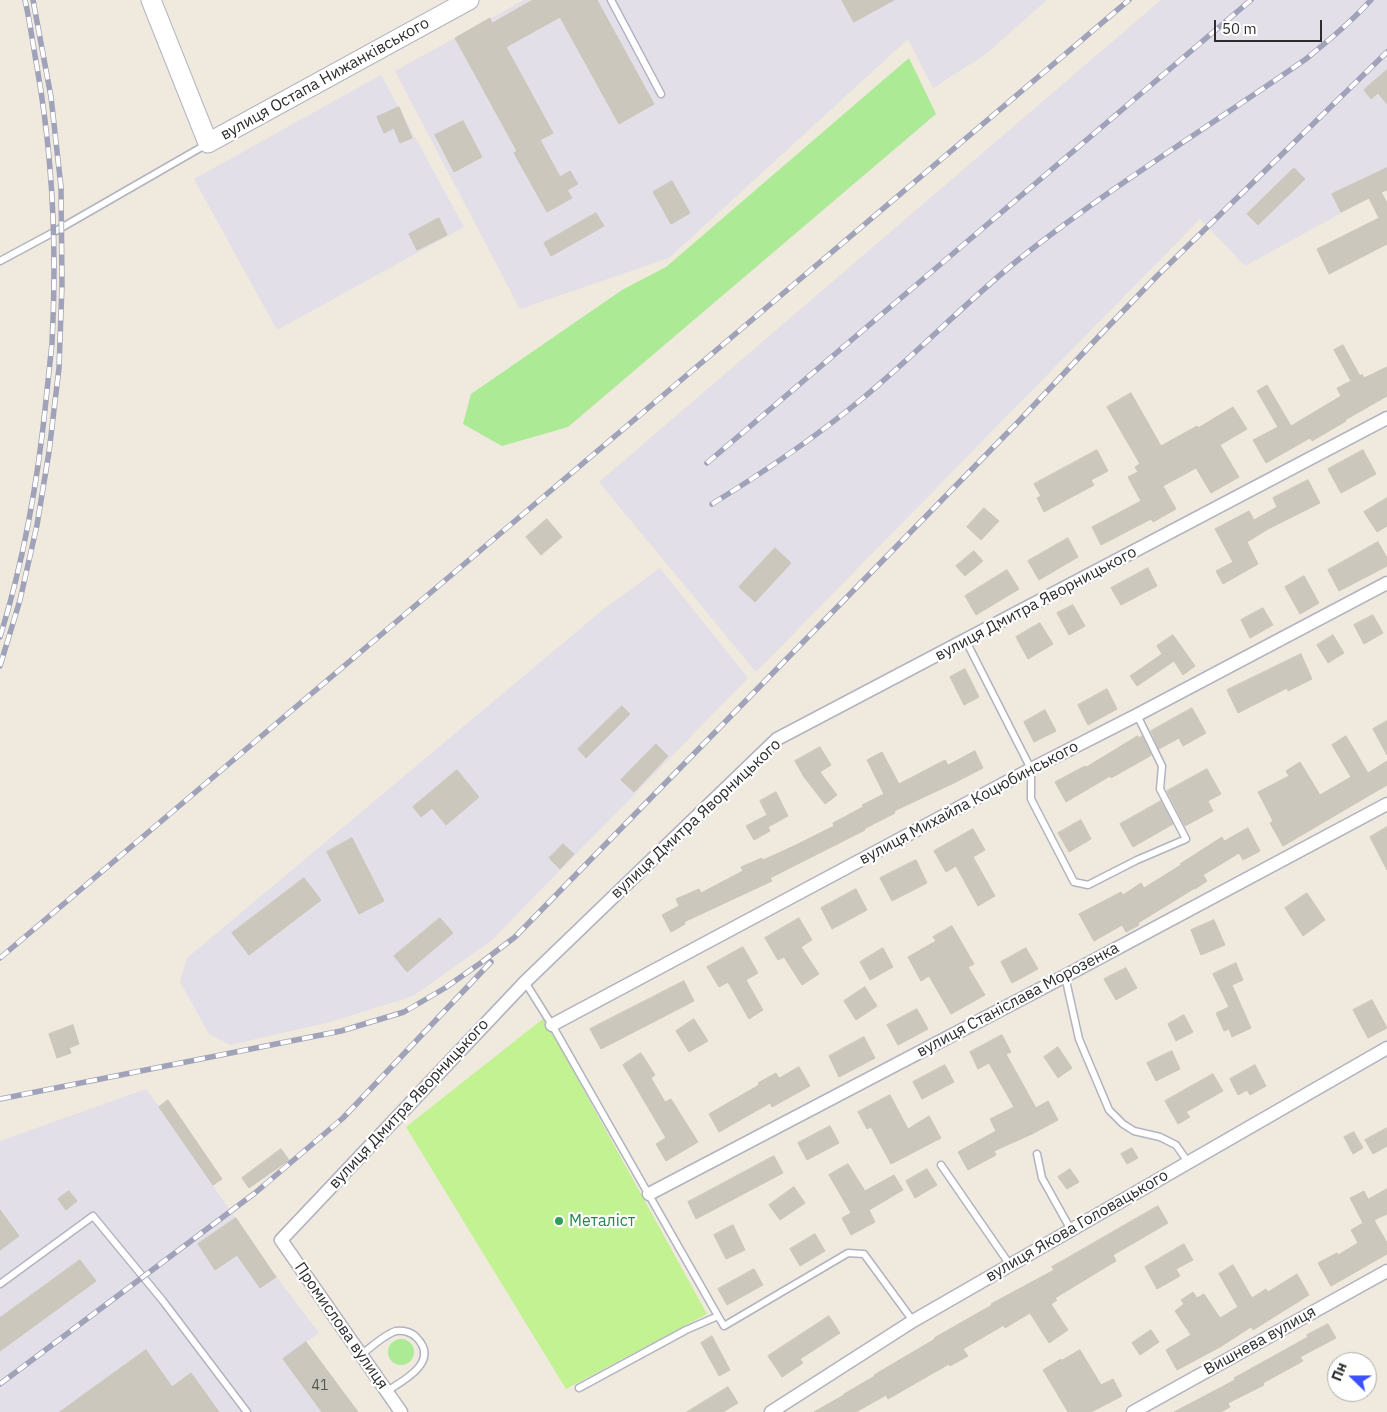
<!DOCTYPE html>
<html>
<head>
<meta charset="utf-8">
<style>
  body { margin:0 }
  #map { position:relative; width:1387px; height:1412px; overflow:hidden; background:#efe9de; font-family:"IBM Plex Sans",sans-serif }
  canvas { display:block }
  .north { position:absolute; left:1327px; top:1352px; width:50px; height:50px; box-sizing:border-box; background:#fff; border:1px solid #ababab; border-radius:50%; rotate:292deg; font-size:14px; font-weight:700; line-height:20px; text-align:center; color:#2d2d2d }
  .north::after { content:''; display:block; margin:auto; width:18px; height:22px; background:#3c51ff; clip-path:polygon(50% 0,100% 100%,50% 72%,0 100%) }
  .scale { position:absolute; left:1214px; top:20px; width:108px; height:22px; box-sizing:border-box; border:2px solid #2d2d2d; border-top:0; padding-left:6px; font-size:15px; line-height:18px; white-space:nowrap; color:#2d2d2d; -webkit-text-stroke:4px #fff; paint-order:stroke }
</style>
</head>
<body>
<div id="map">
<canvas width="1387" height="1412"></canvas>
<div class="north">Пн</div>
<div class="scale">50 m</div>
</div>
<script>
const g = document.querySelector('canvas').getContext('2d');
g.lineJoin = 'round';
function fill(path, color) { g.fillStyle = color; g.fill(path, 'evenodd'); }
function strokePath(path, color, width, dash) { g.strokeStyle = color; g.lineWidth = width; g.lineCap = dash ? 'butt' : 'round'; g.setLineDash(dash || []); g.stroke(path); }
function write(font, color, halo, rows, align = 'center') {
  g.font = font + ' "IBM Plex Sans",sans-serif'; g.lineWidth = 4.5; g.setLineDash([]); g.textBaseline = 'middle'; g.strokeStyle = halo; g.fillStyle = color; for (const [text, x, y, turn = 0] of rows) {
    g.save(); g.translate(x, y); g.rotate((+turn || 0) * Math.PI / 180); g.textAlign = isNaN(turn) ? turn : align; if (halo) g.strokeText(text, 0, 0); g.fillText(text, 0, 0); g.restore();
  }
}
fill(new Path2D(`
  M524,0H1047L986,54L933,88L908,39L669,258L520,309L395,71Z
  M1161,0H1387V188L1245,266L1200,219L756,672L599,482Z
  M381,75L464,227L277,330L194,179Z
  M660,568L748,678L491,941L413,996L330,1022L230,1045L209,1034L180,982L187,958L605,608Z
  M146,1089L159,1107L168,1100L222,1179L213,1186L278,1279L319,1333L306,1342L358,1412H0V1141Z`), '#e2dfe8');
fill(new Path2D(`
  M909,58L936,114L568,427L502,446L463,424L471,394L622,290L666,267Z
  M388 1352a13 13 0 1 1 26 0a13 13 0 1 1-26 0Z`), '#acea96');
fill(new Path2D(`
  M544,1018L707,1314L566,1389L406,1127Z`), '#c2f291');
const building = new Path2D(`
  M533,0H597L654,104L619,124L560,17L506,47L553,133L540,140L560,177L570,171L578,184L567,190L572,198L547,212L514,153L517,151L455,38L490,18L492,23Z
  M842,0H894L854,22Z
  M1387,70V104L1378,93L1371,99L1364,90Z
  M399,107L412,138L400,143L394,128L384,133L377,117Z
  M463,121L482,157L454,172L435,135Z
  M1294,168L1305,179L1258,225L1247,214Z
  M1387,168V190L1381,192L1387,203V244L1329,274L1317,249L1379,218L1369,198L1341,212L1332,194Z
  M672,181L690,213L671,224L653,192Z
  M596,213L604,226L551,256L544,243Z
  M439,218L447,235L417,250L409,234Z
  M1343,345L1360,376L1362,374L1364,378L1387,367V396L1345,420L1346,421L1312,441L1310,438L1266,463L1253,440L1278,427L1257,391L1267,385L1291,426L1341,396L1337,388L1351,381L1334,350Z
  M1131,393L1161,446L1197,426L1198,428L1233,407L1247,429L1220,445L1239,477L1211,493L1196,468L1163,486L1176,509L1153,522L1151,519L1101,545L1092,527L1141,501L1128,477L1138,472L1135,467L1140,464L1107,407Z
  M1097,450L1108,471L1091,480L1094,485L1044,512L1037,498L1041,496L1034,484Z
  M1363,450L1376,474L1341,493L1328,469Z
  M1308,480L1320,503L1268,529L1247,542L1258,564L1223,584L1216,571L1233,562L1215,529L1249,511L1254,520L1277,507L1273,498Z
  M1387,498V526L1377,532L1364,512Z
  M984,508L999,521L981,540L967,527Z
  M547,519L562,537L541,555L526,537Z
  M1068,538L1078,557L1039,580L1028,561Z
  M1378,542L1387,558V566L1339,591L1328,570Z
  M775,548L791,563L755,602L739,587Z
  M974,551L983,561L965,576L956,566Z
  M1148,568L1157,586L1121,605L1111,588Z
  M1007,570L1019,589L976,615L965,596Z
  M1304,576L1319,603L1300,614L1285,587Z
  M1073,605L1085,626L1069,635L1057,613Z
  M1263,608L1273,625L1250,638L1241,620Z
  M1373,615L1383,633L1364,644L1354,625Z
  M1040,623L1053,644L1028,659L1016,637Z
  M1173,635L1195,666L1183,675L1174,661L1137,686L1130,676L1162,654L1157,646Z
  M1333,635L1344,653L1328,663L1317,645Z
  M1301,654L1312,679L1288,691L1287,688L1238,713L1227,690Z
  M965,669L979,697L964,705L950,677Z
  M1107,689L1117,709L1088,725L1078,705Z
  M622,706L630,714L586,758L578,749Z
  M1192,708L1206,733L1183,746L1179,738L1159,749L1151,731Z
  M1045,710L1056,731L1034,742L1024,722Z
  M1387,721V755L1373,729Z
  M1138,736L1139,738L1142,736L1151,754L1150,756L1111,778L1110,776L1066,802L1055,782L1085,766L1086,767Z
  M1346,736L1368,773L1387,761V785L1283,846L1270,823L1273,821L1258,792L1289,776L1286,771L1300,762L1320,795L1351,777L1332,745Z
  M656,744L668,756L634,792L621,780Z
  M820,747L831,765L820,772L837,795L825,804L804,777L795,761Z
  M975,751L983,768L956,782L894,811L895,813L864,829L865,830L770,878L772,881L684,922L685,924L671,932L662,915L679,906L676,899L699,889L701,893L743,871L741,867L762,858L763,860L794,846L834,826L833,823L863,807L862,805L884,794L867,760L882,752L899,784L945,760L948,765Z
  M1207,769L1221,794L1208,801L1213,811L1185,826L1167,791Z
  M457,770L479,797L446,825L432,808L421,817L413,807Z
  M776,792L788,816L768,827L770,831L754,840L746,826L767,815L760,801Z
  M1161,801L1173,824L1133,847L1120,824Z
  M1081,820L1091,839L1069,852L1058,833Z
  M1387,827V870L1370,837Z
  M1248,828L1260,851L1243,860L1239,853L1203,875L1207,881L1195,889V888L1138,923L1139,925L1126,932L1122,925L1094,941L1079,914L1121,892L1123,895L1141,883L1144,888L1181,865L1180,864L1222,837L1224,841Z
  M973,829L985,850L973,857L995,896L978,906L956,866L946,872L934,851Z
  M352,838L384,901L359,914L327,852Z
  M563,844L574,854L560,869L549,858Z
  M916,860L927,883L892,901L880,878Z
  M304,878L321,900L249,955L232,933Z
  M856,889L867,910L832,929L821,908Z
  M1307,893L1325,920L1303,936L1285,908Z
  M440,918L453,933L407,972L394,956Z
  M799,918L812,940L801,947L819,974L802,985L784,957L778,960L765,938Z
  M1214,920L1225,945L1201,955L1191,930Z
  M952,926L974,964L968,967L985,995L951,1014L929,976L921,981L908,957L936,941L933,937Z
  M743,947L758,973L746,980L763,1010L749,1019L728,982L719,987L707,967Z
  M883,948L893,967L870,980L860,962Z
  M1026,948L1038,969L1012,983L1001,962Z
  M1236,963L1243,980L1232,985L1251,1028L1232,1037L1229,1029L1224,1031L1216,1013L1229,1007L1213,974Z
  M1126,968L1137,988L1116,1000L1104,979Z
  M684,981L694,1001L601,1049L590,1029Z
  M865,987L877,1006L856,1020L844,1001Z
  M1372,1000L1387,1028L1368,1038L1353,1010Z
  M917,1009L928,1029L898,1045L887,1025Z
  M1184,1015L1193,1032L1176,1041L1168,1024Z
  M694,1019L708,1041L689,1052L676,1031Z
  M73,1025L79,1044L69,1048L71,1053L57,1058L49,1034Z
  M1002,1035L1011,1052L1006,1054L1036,1108L1048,1101L1058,1120L1032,1134L994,1151L996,1155L968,1170L958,1152L996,1131L990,1119L1014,1107L989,1063L978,1069L970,1052Z
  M864,1037L875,1058L839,1077L829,1056Z
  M1058,1047L1072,1068L1058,1078L1044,1057Z
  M1172,1051L1180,1069L1156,1081L1147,1063Z
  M641,1053L655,1075L651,1078L665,1102L671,1099L698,1142L666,1161L656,1144L666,1138L623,1065Z
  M945,1065L954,1082L922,1099L913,1082Z
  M1255,1065L1266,1086L1250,1095L1247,1090L1238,1095L1230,1079Z
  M799,1067L810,1086L772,1107L770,1103L719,1132L709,1114L759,1085L758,1083L776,1073L779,1078Z
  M1213,1074L1223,1091L1186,1112L1190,1117L1178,1124L1165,1101Z
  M890,1095L908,1129L929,1116L941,1138L891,1164L871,1127L867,1129L858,1112Z
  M168,1100L222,1179L213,1185L159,1107Z
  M830,1126L839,1143L807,1160L798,1143Z
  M1387,1128V1146L1373,1154L1365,1140Z
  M1354,1132L1363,1148L1353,1154L1344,1137Z
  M1132,1148L1138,1158L1127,1164L1121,1154Z
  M281,1149L289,1160L249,1188L242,1178Z
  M774,1156L783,1173L696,1219L688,1202Z
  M848,1164L865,1191L894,1175L903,1190L869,1210L875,1222L851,1235L842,1218L851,1213L829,1175Z
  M927,1169L937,1185L915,1198L906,1181Z
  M1070,1169L1079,1182L1067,1189L1058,1177Z
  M794,1187L805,1203L780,1220L769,1205Z
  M1387,1189V1214L1374,1220L1387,1243V1254L1331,1286L1318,1263L1337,1253L1338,1255L1358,1243L1351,1230L1363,1223L1350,1198L1364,1191L1368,1199Z
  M69,1191L77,1201L66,1210L58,1199Z
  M1158,1206L1168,1223L1113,1255L1116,1261L1055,1298L1057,1300L1051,1304L1068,1330L1049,1343L1030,1313L1005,1328L1004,1325L963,1349L968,1356L950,1366L949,1364L888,1399L886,1395L856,1412H814L844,1395V1394L875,1376L874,1375L935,1339L934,1338L992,1305L991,1304L1054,1270L1052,1267Z
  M0,1210L19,1236L0,1250Z
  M236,1218L276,1277L260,1288L237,1255L215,1270L198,1244Z
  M733,1225L745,1250L726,1259L714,1235Z
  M815,1234L825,1251L800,1266L790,1249Z
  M1184,1244L1193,1260L1176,1269L1180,1276L1157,1289L1145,1267Z
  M80,1260L96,1281L0,1351V1318Z
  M1233,1265L1252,1298L1266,1289L1268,1292L1297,1274L1309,1295L1253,1330L1251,1327L1220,1347L1177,1370L1166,1350L1191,1335L1175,1311L1184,1304L1181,1300L1193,1292L1197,1298L1204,1294L1220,1318L1238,1307L1219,1274Z
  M754,1269L763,1285L727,1305L718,1289Z
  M829,1316L840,1333L800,1359L803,1363L782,1377L768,1356Z
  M1328,1324L1336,1338L1300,1357L1303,1361L1263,1383L1264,1385L1228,1403L1230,1407L1221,1412H1174L1235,1380L1234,1378L1308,1337L1307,1335Z
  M1151,1330L1159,1342L1140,1355L1132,1343Z
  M712,1336L730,1370L719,1376L701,1343Z
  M306,1342L358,1412H322L283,1359Z
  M146,1350L172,1387L191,1373L219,1412H60Z
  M1080,1350L1101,1385L1113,1379L1122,1396L1091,1412H1068L1043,1370L1061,1359L1062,1360Z
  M728,1387L738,1403L723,1412H687Z`);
fill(building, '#cbc7bc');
strokePath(building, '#cbc6b7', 1);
const lane = new Path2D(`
  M611,0L661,94
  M0,261L54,232L207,144
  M966,641L1031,769V799L1074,882L1088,885L1137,860L1186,839L1160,789L1162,766L1137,715
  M1065,976L1079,1039L1109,1110L1123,1124L1134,1131L1160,1137L1176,1145L1188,1162
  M525,982L552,1025L718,1316L686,1330L579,1388
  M1037,1154L1042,1178L1071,1230
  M941,1165L1010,1265
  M0,1284L93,1216L163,1301L247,1412
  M718,1316L724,1326L848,1253L864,1254L913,1321
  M361,1355C370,1348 385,1334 396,1331C403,1330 412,1332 417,1338C440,1362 403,1381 387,1391`);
const street = new Path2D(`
  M552,1025L1031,769L1137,715L1387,583
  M649,1194L1065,976L1387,804
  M401,1412L281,1240L525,982L777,739L1387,418
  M771,1412L913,1321L1387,1048
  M1133,1412L1387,1271`);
const secondary = new Path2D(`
  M151,0L208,143L469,0`);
strokePath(lane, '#b2b3c1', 9);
strokePath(street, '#b2b3c1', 15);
strokePath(secondary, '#b2b3c1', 21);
strokePath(lane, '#fff', 6);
strokePath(street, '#fff', 12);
strokePath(secondary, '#fff', 19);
const rail = new Path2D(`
  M707,463L1251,0
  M712,504C764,472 816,437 863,398C916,354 964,304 1018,260C1110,187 1210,126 1306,59C1329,40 1351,22 1371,0
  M0,637C24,560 38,480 46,400C48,381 50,362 52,343C57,251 53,158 37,67C33,45 30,22 25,0
  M0,666L20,600L37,525L49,452L59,368L62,284L61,187L51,97L33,0
  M0,958L1129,0
  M0,1099L341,1031L404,1012L445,988L482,962L515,937L1021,419L1103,332L1157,276L1387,52
  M0,1384L255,1193L343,1118L491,962`);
strokePath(rail, '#a0a2b9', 5.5);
strokePath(rail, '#fff', 4, [11]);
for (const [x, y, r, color] of [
  [559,1221,5,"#2e9e5b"]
]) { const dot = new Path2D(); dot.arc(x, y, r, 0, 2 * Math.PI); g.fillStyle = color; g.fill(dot); strokePath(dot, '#fff', 2); }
write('14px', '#545451', null, [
  ["41",320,1386]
]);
write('16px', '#2d2d2d', '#fff', [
  ["вулиця Остапа Нижанківського",325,79,-29],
  ["вулиця Дмитра Яворницького",1036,604,-28],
  ["вулиця Михайла Коцюбинського",969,803,-28],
  ["вулиця Дмитра Яворницького",696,819,-43],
  ["вулиця Станіслава Морозенка",1018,1000,-28],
  ["вулиця Дмитра Яворницького",409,1104,-47],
  ["вулиця Якова Головацького",1077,1226,-30],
  ["Промислова вулиця",341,1326,55],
  ["Вишнева вулиця",1260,1341,-29]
]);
write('16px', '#27864d', '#fff', [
  ["Металіст",569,1221]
], 'left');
</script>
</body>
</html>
